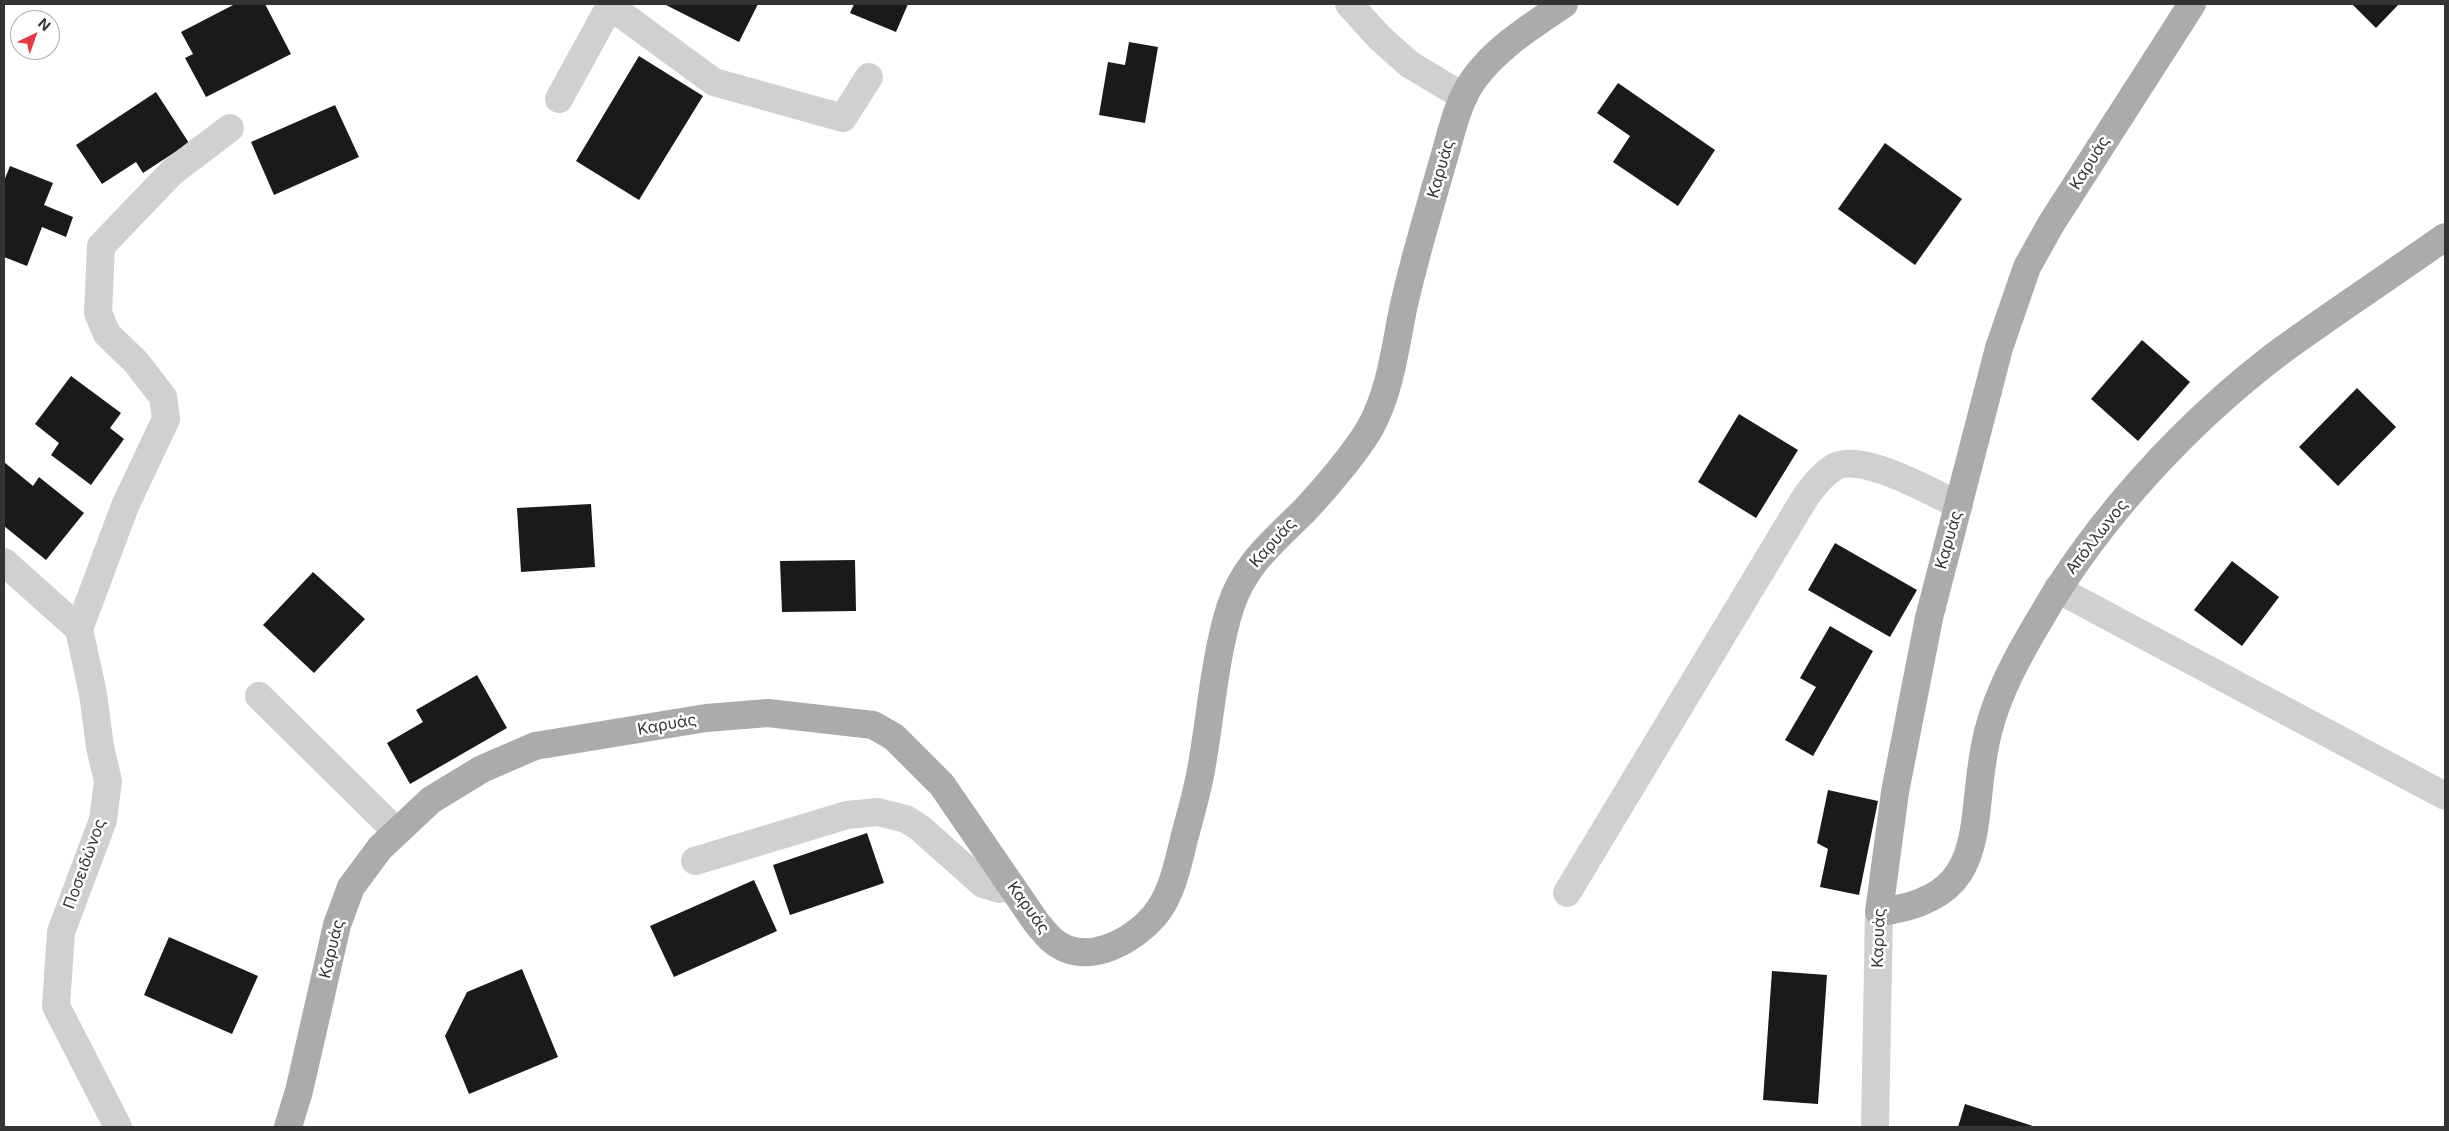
<!DOCTYPE html>
<html>
<head>
<meta charset="utf-8">
<style>
  body { margin:0 }
  #map { position:relative; width:2449px; height:1131px; overflow:hidden; background:#fff; font-family:Inter,sans-serif }
  canvas { display:block }
  .frame { position:absolute; inset:0; border:5px solid #333; pointer-events:none }
  .north { position:absolute; left:10px; top:10px; width:50px; height:50px; box-sizing:border-box; background:#fff; border:1px solid #adadad; border-radius:50%; rotate:42deg; font-size:14px; font-weight:700; line-height:20px; text-align:center; color:#333 }
  .north::after { content:''; display:block; margin:auto; width:18px; height:22px; background:#e63946; clip-path:polygon(50% 0,100% 100%,50% 72%,0 100%) }
</style>
</head>
<body>
<div id="map">
<canvas width="2449" height="1131"></canvas>
<div class="frame"></div>
<div class="north">N</div>
</div>
<script>
const g = document.querySelector('canvas').getContext('2d');
g.lineJoin = 'round';
function fill(path, color) { g.fillStyle = color; g.fill(path, 'evenodd'); }
function strokePath(path, color, width, dash) { g.strokeStyle = color; g.lineWidth = width; g.lineCap = dash ? 'butt' : 'round'; g.setLineDash(dash || []); g.stroke(path); }
function write(font, color, halo, rows, align = 'center') {
  g.font = font + ' Inter,sans-serif'; g.lineWidth = 5; g.setLineDash([]); g.textBaseline = 'middle'; g.strokeStyle = halo; g.fillStyle = color; for (const [text, x, y, turn = 0] of rows) {
    g.save(); g.translate(x, y); g.rotate((+turn || 0) * Math.PI / 180); g.textAlign = isNaN(turn) ? turn : align; if (halo) g.strokeText(text, 0, 0); g.fillText(text, 0, 0); g.restore();
  }
}
fill(new Path2D(`
  M235,4H265L291,54L206,97L185,58L193,54L181,32Z
  M664,4H758L739,42Z
  M854,4H908L896,32L850,13Z
  M2352,4H2399L2376,28Z
  M1129,42L1158,47L1145,123L1099,115L1108,62L1125,65Z
  M639,56L703,96L639,200L576,161Z
  M1618,83L1715,150L1678,206L1613,162L1630,136L1597,113Z
  M156,92L189,143L143,173L136,162L102,184L76,145Z
  M335,105L359,157L274,195L251,142Z
  M1885,143L1962,199L1915,265L1838,209Z
  M10,166L53,183L44,205L73,217L66,237L42,227L27,266L4,257V181Z
  M2142,340L2190,382L2138,441L2091,399Z
  M71,376L121,413L110,428L124,439L91,485L51,455L59,443L35,424Z
  M2357,388L2396,427L2338,486L2299,447Z
  M1739,414L1798,450L1756,518L1698,482Z
  M4,462L33,486L39,477L84,513L46,560L4,526Z
  M591,504L595,567L521,572L517,508Z
  M1835,543L1917,590L1890,637L1808,590Z
  M855,560L856,611L782,612L780,561Z
  M2232,561L2279,597L2242,646L2194,610Z
  M313,572L365,619L314,673L263,625Z
  M1830,626L1873,651L1813,756L1785,740L1816,687L1800,678Z
  M477,675L507,728L410,784L387,743L423,722L416,710Z
  M1828,790L1878,801L1859,895L1820,887L1828,849L1817,843Z
  M867,833L884,883L790,915L773,865Z
  M754,880L777,931L674,977L650,926Z
  M169,937L258,976L232,1034L144,995Z
  M522,969L558,1057L469,1094L445,1036L467,992Z
  M1772,971L1827,975L1818,1104L1763,1100Z
  M1965,1104L2036,1127H1958Z`), '#1a1a1a');
strokePath(new Path2D(`
  M1349,4L1380,38L1409,64L1464,97
  M610,6L714,82L843,118L869,77
  M559,99L611,4
  M4,562L79,629L93,694L100,747L108,781L103,820L61,932L56,1006L118,1127
  M2057,589L2445,796
  M79,629L125,506L166,419L163,397L136,362L107,334L98,313L101,246L172,172L230,128
  M259,696L396,831
  M695,861L847,815L878,812L906,819L920,828L983,884L999,889L1011,886
  M1567,893L1788,526C1800,506 1813,481 1833,468C1859,450 1932,493 1959,505
  M1875,1127L1879,912`), '#d0d0d0', 28);
strokePath(new Path2D(`
  M2192,4L2051,224L2027,267L1999,348L1929,618L1895,792L1879,912C1997,898 1966,819 1988,732C1998,692 2019,654 2040,619C2098,518 2188,421 2281,351C2335,312 2391,275 2445,237
  M288,1127L299,1091L337,925L351,887L380,848L431,800L482,769L535,746L706,718L768,713L873,725L894,737L942,785L1036,922C1041,928 1046,935 1052,940C1084,968 1131,943 1155,915C1172,894 1178,864 1184,839C1190,816 1197,793 1201,770C1211,716 1214,660 1230,608C1244,564 1274,541 1304,511C1323,491 1357,451 1370,428C1390,392 1395,349 1403,309C1414,259 1429,210 1443,161C1451,135 1457,102 1474,79C1497,47 1532,26 1564,4`), '#ababab', 28);
write('16px', '#333', '#fff', [
  ["Καρυάς",2090,163,-58],
  ["Καρυάς",1441,169,-74],
  ["Απόλλωνος",2097,537,-52],
  ["Καρυάς",1949,540,-74],
  ["Καρυάς",1273,543,-48],
  ["Καρυάς",667,725,-10],
  ["Ποσειδώνος",85,864,-70],
  ["Καρυάς",1028,908,54],
  ["Καρυάς",1879,938,-88],
  ["Καρυάς",332,949,-76]
]);
</script>
</body>
</html>
